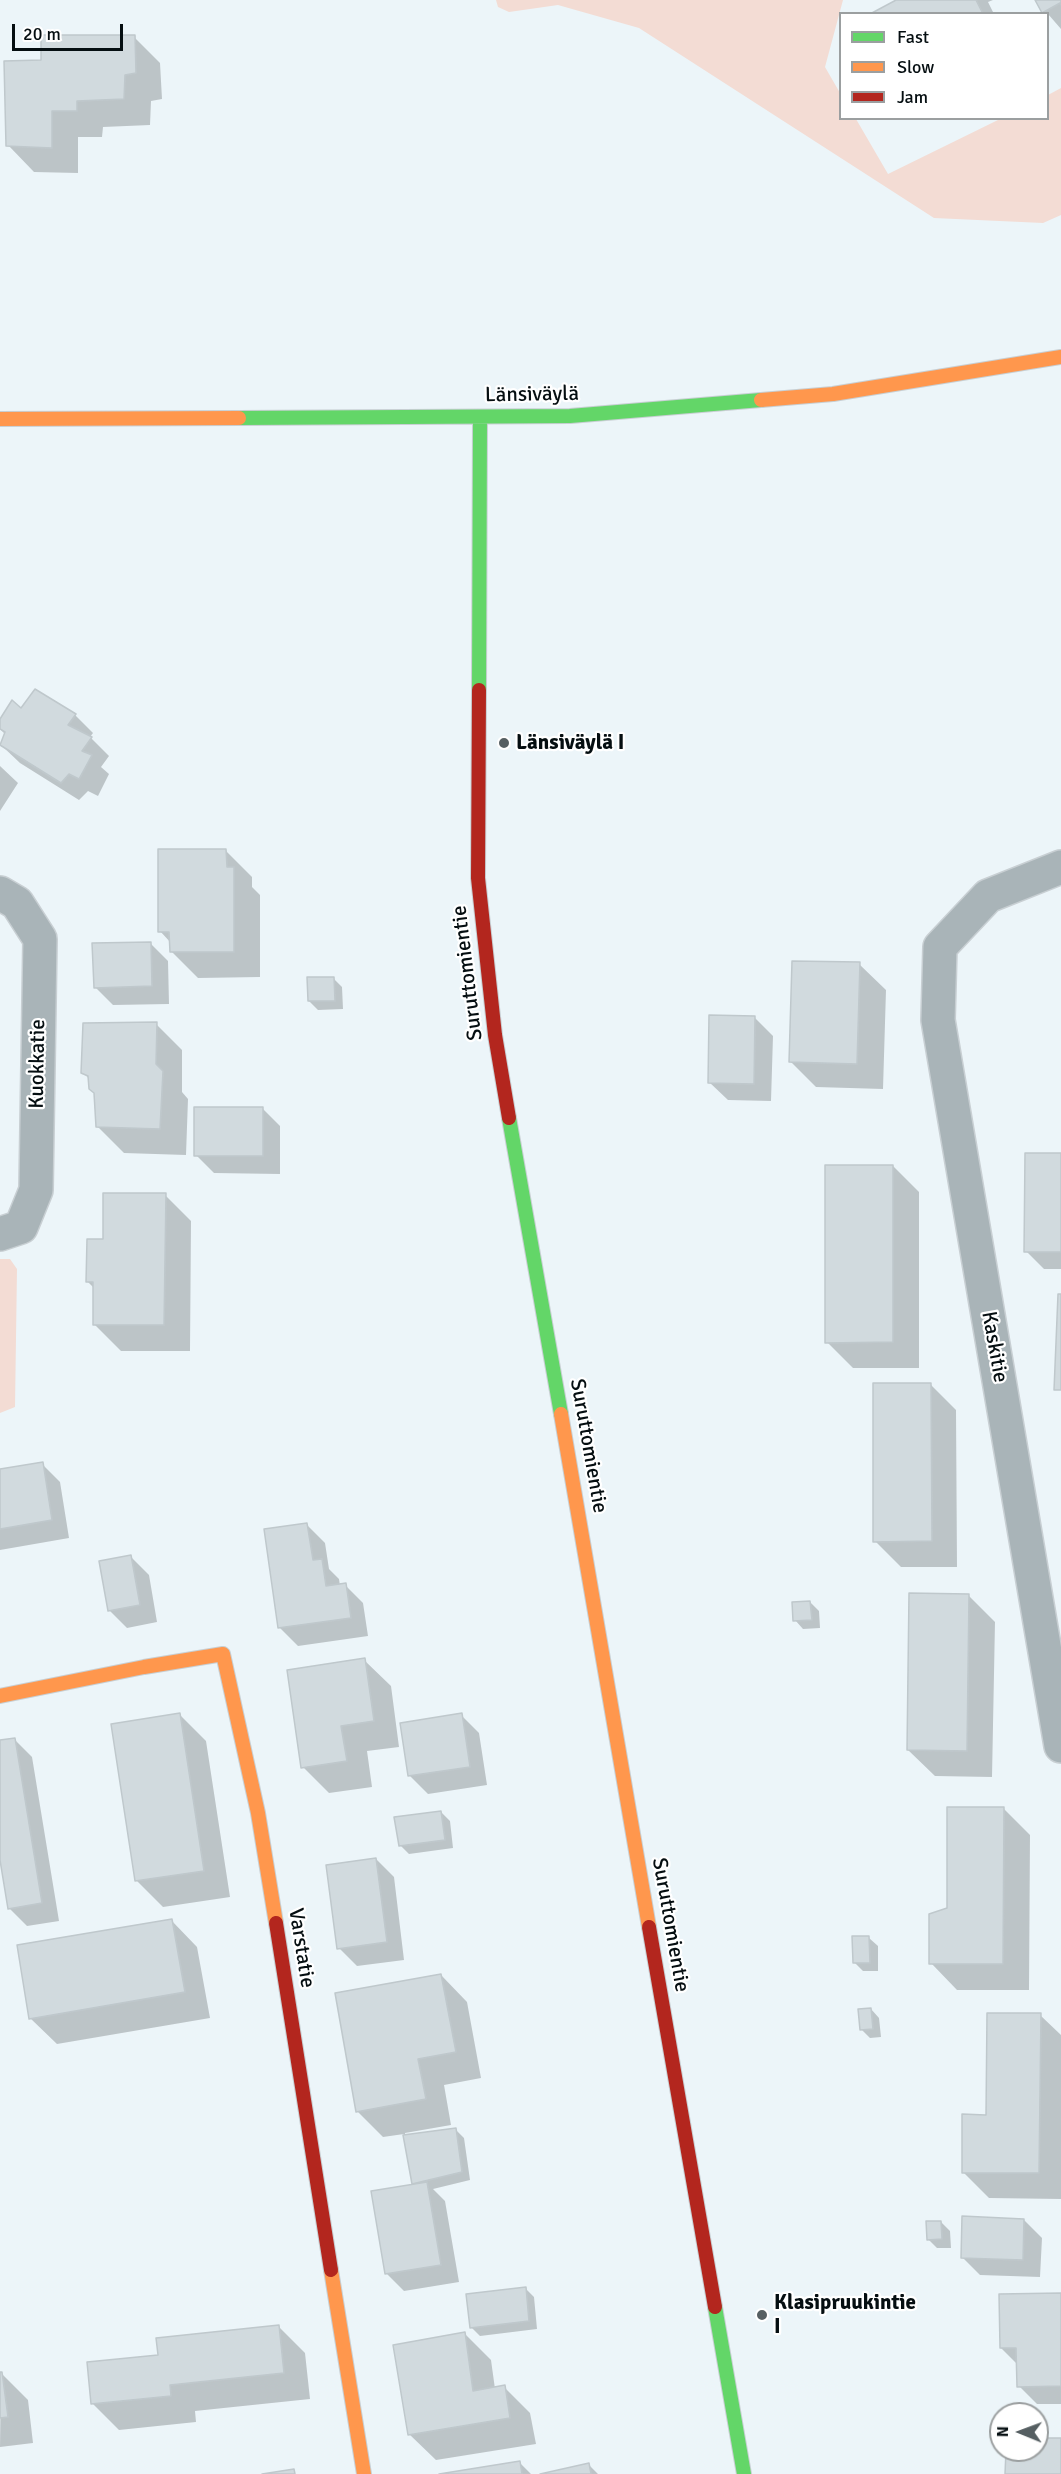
<!DOCTYPE html>
<html>
<head>
<meta charset="utf-8">
<style>
  body { margin:0 }
  #map { position:relative; width:1061px; height:2474px; overflow:hidden; background:#ecf5f9; font-family:Signika,sans-serif }
  canvas { display:block }
  .legend { position:absolute; left:839px; top:12px; width:210px; height:108px; box-sizing:border-box; background:#fff; border:2px solid #9b9fa0; margin:0; padding:8px 10px; list-style:none; font-size:18px; color:#050e11 }
  .legend li { display:flex; align-items:center; gap:12px; height:30px }
  .legend b { width:30px; border:2px solid #9b9fa0 }
  .north { position:absolute; left:989px; top:2402px; width:60px; height:60px; box-sizing:border-box; background:#fff; border:2px solid #9b9fa0; border-radius:50%; rotate:271deg; font-size:16px; font-weight:700; line-height:24px; text-align:center; color:#050e11 }
  .north::after { content:''; display:block; margin:auto; width:21px; height:27px; background:#565f62; clip-path:polygon(50% 0,100% 100%,50% 72%,0 100%) }
  .scale { position:absolute; left:12px; top:24px; width:111px; height:27px; box-sizing:border-box; border:3px solid #050e11; border-top:0; padding-left:8px; font-size:18px; line-height:21px; white-space:nowrap; color:#050e11; -webkit-text-stroke:4px #fff; paint-order:stroke }
</style>
</head>
<body>
<div id="map">
<canvas width="1061" height="2474"></canvas>
<ul class="legend">
<li><b style="height:8px;background:#63d668"></b>Fast</li>
<li><b style="height:8px;background:#ff974d"></b>Slow</li>
<li><b style="height:8px;background:#b3261e"></b>Jam</li>
</ul>
<div class="north">N</div>
<div class="scale">20 m</div>
</div>
<script>
const g = document.querySelector('canvas').getContext('2d');
g.lineJoin = 'round';
function fill(path, color) { g.fillStyle = color; g.fill(path, 'evenodd'); }
function strokePath(path, color, width, dash) { g.strokeStyle = color; g.lineWidth = width; g.lineCap = dash ? 'butt' : 'round'; g.setLineDash(dash || []); g.stroke(path); }
function write(font, color, halo, rows, align = 'center') {
  g.font = font + ' Signika,sans-serif'; g.lineWidth = 4.5; g.setLineDash([]); g.textBaseline = 'middle'; g.strokeStyle = halo; g.fillStyle = color; for (const [text, x, y, turn = 0] of rows) {
    g.save(); g.translate(x, y); g.rotate((+turn || 0) * Math.PI / 180); g.textAlign = isNaN(turn) ? turn : align; if (halo) g.strokeText(text, 0, 0); g.fillText(text, 0, 0); g.restore();
  }
}
fill(new Path2D(`
  M496,0H843L825,67L840,93V118L856,119L888,174L1000,119L1048,118V95L1061,88V215L1043,223L934,218L639,28L558,5L509,12L498,7Z
  M0,1259H10L17,1269L15,1407L0,1413Z`), '#f3dcd4');
fill(new Path2D(`
  M899,0H993L988,2L994,14H873Z
  M1037,0H1061V29L1048,14L1044,12Z
  M134,37L160,63L162,99L151,101L150,125L103,127L102,137H78V173L34,172L8,145L42,62Z
  M22,710L75,715L93,733L90,737L109,756L101,767L109,774L98,796L88,791L79,800L20,763L1,745L6,735L0,729V722Z
  M0,766L18,783L0,811Z
  M226,851L252,877V887L260,895V977L198,978L171,951V943L160,931Z
  M150,943L168,961L169,1004L113,1005L95,987Z
  M859,964L886,990L883,1089L816,1087L790,1061Z
  M333,978L342,987L343,1009L318,1010L309,1001Z
  M755,1018L773,1036L771,1101L728,1100L709,1082Z
  M156,1024L182,1050V1092L188,1099L186,1155L124,1153L97,1126L96,1094L90,1080L83,1072Z
  M262,1108L280,1126V1174L214,1173L196,1155Z
  M1061,1155V1269H1044L1026,1251Z
  M893,1166L919,1192V1368H853L827,1342Z
  M165,1195L191,1221L190,1351H121L94,1324V1288L88,1282Z
  M930,1384L956,1410L957,1567H901L875,1541Z
  M42,1464L60,1482L69,1538L0,1550V1471Z
  M307,1525L325,1543L329,1569L339,1579L340,1586L345,1585L363,1603L368,1636L298,1646L280,1628Z
  M131,1557L149,1575L157,1622L127,1628L109,1610Z
  M969,1596L995,1622L992,1777L935,1776L908,1750Z
  M810,1602L819,1611L820,1628L803,1629L795,1620Z
  M364,1660L391,1686L399,1747L367,1751L372,1787L329,1793L303,1767Z
  M180,1715L206,1741L230,1897L163,1907L137,1881Z
  M461,1715L479,1733L487,1785L428,1794L410,1776Z
  M14,1739L32,1757L59,1921L27,1926L9,1908L0,1851V1742Z
  M1004,1809L1030,1835L1029,1990H957L931,1963L948,1909Z
  M441,1812L450,1821L453,1848L409,1854L400,1845Z
  M376,1859L394,1877L404,1960L357,1966L339,1948Z
  M171,1920L197,1947L210,2018L57,2044L30,2018Z
  M869,1938L878,1946V1971H863L854,1962Z
  M441,1975L467,2002L481,2078L444,2085L451,2125L405,2133V2136L455,2129L464,2138L470,2180L433,2189L445,2201L459,2282L404,2291L386,2273L415,2185L404,2134L383,2137L357,2111Z
  M871,2009L879,2018L881,2037L870,2038L861,2029Z
  M1040,2015L1061,2035V2199L989,2198L963,2172L988,2116Z
  M1024,2220L1042,2238L1040,2277L980,2275L962,2257Z
  M941,2222L950,2231L951,2248H937L928,2239Z
  M525,2288L534,2297L537,2329L480,2336L471,2327Z
  M1061,2294V2404H1037L1019,2386L1018,2365L1001,2348Z
  M278,2326L305,2353L310,2399L195,2411L196,2422L119,2430L93,2404L159,2357Z
  M465,2334L491,2360L495,2389L504,2387L530,2413L536,2444L436,2460L409,2434Z
  M1,2373L28,2400L33,2443L0,2447Z
  M520,2463L531,2474H448Z
  M589,2465L598,2474H547Z`), '#0003');
const building = new Path2D(`
  M896,0H976L983,14H870Z
  M1035,0H1061V5L1060,3L1042,13Z
  M41,35H135L136,73L125,75L124,99L77,101V111H52V148L6,146L4,61L41,60Z
  M35,689L76,714L68,725L92,737L82,751L92,755L79,779L69,774L61,783L0,745L5,732L0,729V719L12,700L21,708Z
  M158,849H226L227,867H234V952H170L169,932H158Z
  M151,942L152,986L94,988L92,943Z
  M792,961L860,962L857,1064L789,1062Z
  M307,977H334L335,1001H308Z
  M709,1015L755,1016L754,1084L708,1083Z
  M157,1022L156,1064L163,1071L160,1129L96,1127L94,1093L89,1089L88,1076L81,1073L83,1023Z
  M194,1107H263V1156H194Z
  M1025,1153H1061V1252H1024Z
  M825,1165H893V1342L825,1343Z
  M103,1193H166L164,1325H93V1282H86L87,1239H103Z
  M1058,1294H1061V1390H1054Z
  M873,1383H931L932,1541L873,1542Z
  M43,1462L52,1520L0,1529V1469Z
  M307,1523L313,1560L322,1559L326,1586L346,1583L351,1618L278,1628L264,1529Z
  M131,1555L140,1605L108,1611L99,1561Z
  M909,1593L969,1594L967,1751L907,1750Z
  M810,1601L812,1620L793,1621L792,1602Z
  M365,1658L374,1721L341,1726L347,1761L301,1768L287,1670Z
  M180,1713L204,1871L135,1881L111,1724Z
  M462,1713L470,1767L408,1776L400,1723Z
  M15,1738L42,1903L8,1909L0,1860V1740Z
  M947,1807H1004L1003,1964H929V1914L947,1908Z
  M441,1811L445,1840L399,1846L394,1817Z
  M376,1858L387,1942L337,1949L326,1865Z
  M172,1919L185,1992L29,2019L17,1945Z
  M852,1936H869L870,1963H853Z
  M441,1974L456,2052L418,2059L426,2099L356,2112L335,1993Z
  M871,2008L873,2029L860,2030L858,2009Z
  M987,2013H1041L1039,2173H962V2114L986,2115Z
  M456,2128L462,2172L412,2184L403,2135Z
  M427,2182L441,2265L385,2274L371,2191Z
  M962,2216L1024,2219L1023,2260L961,2258Z
  M926,2221H941L942,2239L927,2240Z
  M526,2287L529,2321L470,2328L466,2294Z
  M1061,2293V2386L1017,2387L1016,2348H1000L999,2294Z
  M279,2325L284,2373L170,2385L171,2396L91,2404L87,2362L158,2355L156,2338Z
  M465,2332L473,2391L505,2385L510,2418L408,2435L393,2345Z
  M0,2372H2L8,2417L0,2418Z
  M1037,2438H1061V2474H1005L1006,2450H1037Z
  M520,2461L522,2474H439Z
  M589,2463L591,2474H540Z
  M294,2469L295,2474H262Z`);
fill(building, '#d1dade');
strokePath(building, '#bfc8cc', 1.5);
const street = new Path2D(`
  M1061,867L988,896L940,947L938,1020L1061,1746
  M0,893L17,903L40,939L36,1190L21,1227L0,1234`);
const fast = new Path2D(`
  M239,418L570,416L761,400
  M479,690L480,417
  M509,1118L561,1414
  M715,2307L744,2474`);
const slow = new Path2D(`
  M761,400L833,394L1061,357
  M0,419L239,418
  M561,1414L649,1927
  M0,1696L144,1667L223,1654L258,1813L276,1923
  M331,2270L364,2474`);
const jam = new Path2D(`
  M479,690L478,878L495,1035L509,1118
  M276,1923L331,2270
  M649,1927L715,2307`);
strokePath(street, '#c8cfd3', 36);
strokePath(fast, '#c8cfd3', 16);
strokePath(slow, '#c8cfd3', 16);
strokePath(jam, '#c8cfd3', 16);
strokePath(street, '#a9b4b8', 33);
strokePath(fast, '#63d668', 14);
strokePath(slow, '#ff974d', 14);
strokePath(jam, '#b3261e', 14);
for (const [x, y, r, color] of [
  [504,743,6,"#565f62"],
  [762,2315,6,"#565f62"]
]) { const dot = new Path2D(); dot.arc(x, y, r, 0, 2 * Math.PI); g.fillStyle = color; g.fill(dot); strokePath(dot, '#fff', 2); }
write('21px', '#050e11', '#fff', [
  ["Länsiväylä",532,395,-1],
  ["Suruttomientie",468,973,-97],
  ["Kuokkatie",38,1064,-89],
  ["Kaskitie",994,1347,80],
  ["Suruttomientie",588,1446,80],
  ["Suruttomientie",670,1925,80],
  ["Varstatie",301,1948,81]
]);
write('bold 21px', '#050e11', '#fff', [
  ["Länsiväylä I",516,743],
  ["Klasipruukintie",774,2303],
  ["I",774,2327]
], 'left');
</script>
</body>
</html>
